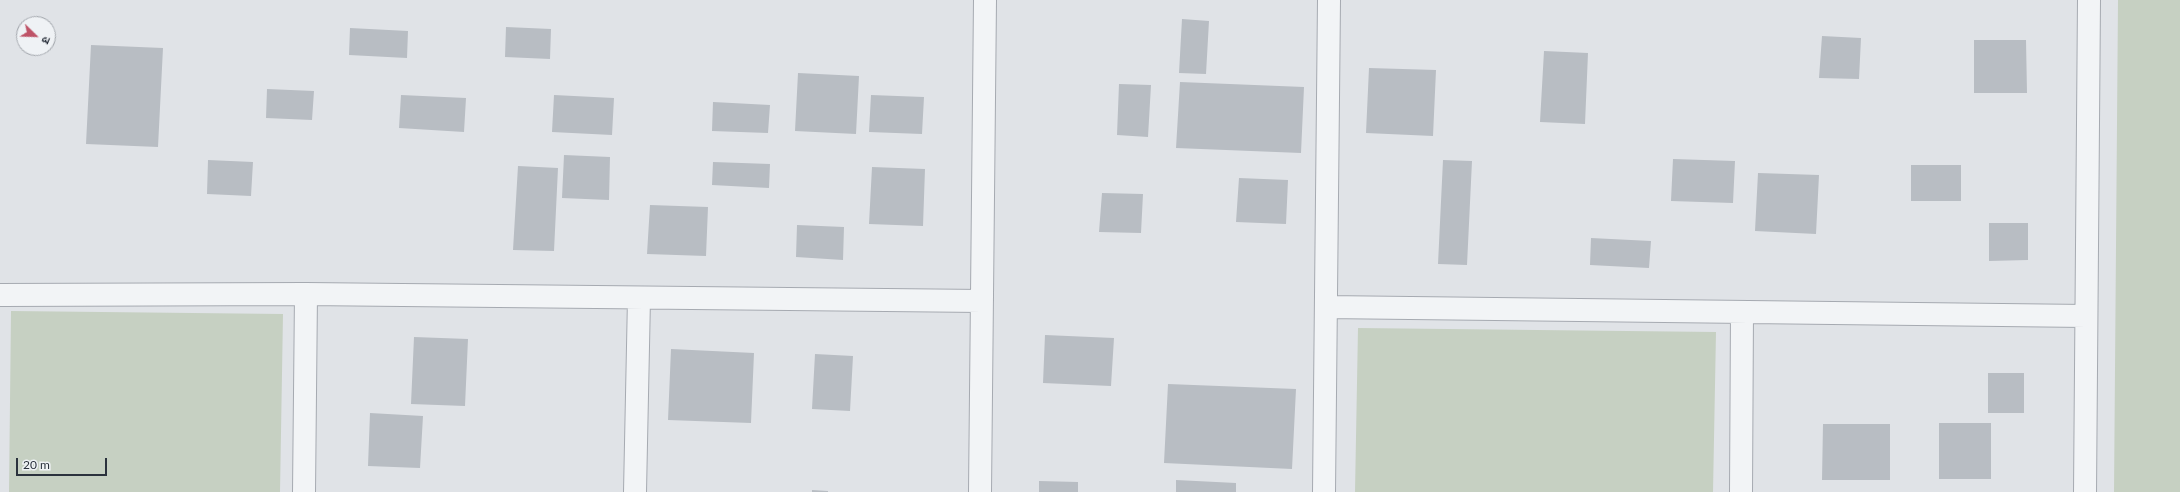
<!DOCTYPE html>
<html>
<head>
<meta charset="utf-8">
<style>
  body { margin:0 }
  #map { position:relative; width:2180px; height:492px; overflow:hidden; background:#e0e3e7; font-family:Lato,"Noto Sans Devanagari",sans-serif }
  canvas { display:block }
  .north { position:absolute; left:16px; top:16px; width:40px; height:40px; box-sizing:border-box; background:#eff2f5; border:1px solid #a1a5ab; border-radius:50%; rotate:113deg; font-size:11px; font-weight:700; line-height:16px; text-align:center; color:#2b323d }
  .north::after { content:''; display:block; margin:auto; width:14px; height:18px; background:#be5367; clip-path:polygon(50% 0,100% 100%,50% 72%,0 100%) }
  .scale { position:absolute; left:16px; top:458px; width:91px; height:18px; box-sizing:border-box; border:2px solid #2b323d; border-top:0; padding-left:5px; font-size:12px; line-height:14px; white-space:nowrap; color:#2b323d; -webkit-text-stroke:3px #eff2f5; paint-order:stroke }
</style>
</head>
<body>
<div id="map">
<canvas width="2180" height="492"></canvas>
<div class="north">उ</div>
<div class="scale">20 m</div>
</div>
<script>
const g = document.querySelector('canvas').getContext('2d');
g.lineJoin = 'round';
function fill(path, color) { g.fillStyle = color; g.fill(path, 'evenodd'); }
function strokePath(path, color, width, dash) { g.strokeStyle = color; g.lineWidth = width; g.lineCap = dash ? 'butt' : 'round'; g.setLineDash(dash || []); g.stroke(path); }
fill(new Path2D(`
  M2118,0H2180V492H2114Z
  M11,311L283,314L280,492H9Z
  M1358,328L1716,332L1713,492H1355Z`), '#c6d0c2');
fill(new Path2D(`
  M1182,19L1209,21L1206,74L1179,73Z
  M506,27L551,29L550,59L505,57Z
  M350,28L408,31L407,58L349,55Z
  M1822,36L1861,38L1859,79L1819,78Z
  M1974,40H2026L2027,93H1974Z
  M91,45L163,48L158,147L86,144Z
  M1544,51L1588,53L1585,124L1540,122Z
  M1369,68L1436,70L1433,136L1366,133Z
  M798,73L859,76L856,134L795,131Z
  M1180,82L1304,87L1301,153L1176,148Z
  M1119,84L1151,85L1148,137L1117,135Z
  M267,89L314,91L312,120L266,118Z
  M401,95L466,98L464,132L399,128Z
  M554,95L614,98L612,135L552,132Z
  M871,95L924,97L922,134L869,132Z
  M713,102L770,105L768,133L712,131Z
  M564,155L610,157L609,200L562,198Z
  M1673,159L1735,161L1733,203L1671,201Z
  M208,160L253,162L251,196L207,194Z
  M1443,160L1472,161L1467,265L1438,264Z
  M713,162L770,164L769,188L712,185Z
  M1911,165H1961V201H1911Z
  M518,166L558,168L554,251L513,250Z
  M872,167L925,169L923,226L869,224Z
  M1758,173L1819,175L1816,234L1755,231Z
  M1239,178L1288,180L1286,224L1236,222Z
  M1102,193L1143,194L1141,233L1099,232Z
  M650,205L708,207L706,256L647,254Z
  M1989,223H2028V260L1989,261Z
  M797,225L844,227L843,260L796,257Z
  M1591,238L1651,241L1649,268L1590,265Z
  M1045,335L1114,338L1111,386L1043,383Z
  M414,337L468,339L465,406L411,404Z
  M671,349L754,353L751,423L668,420Z
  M815,354L853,356L850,411L812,409Z
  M1988,373H2024V413H1988Z
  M1168,384L1296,389L1292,469L1164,463Z
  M370,413L423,416L420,468L368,466Z
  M1939,423H1991V479H1939Z
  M1823,424H1890V480H1822Z
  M1176,480L1236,483V492H1176Z
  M1039,481L1078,482V492H1039Z
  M812,490L828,491V492H812Z`), '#b8bdc3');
const minor = new Path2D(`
  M0,295L306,294L982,301
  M1326,307L2086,316
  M304,492L306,294
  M635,492L639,298
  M980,492L985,0
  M1324,492L1329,0
  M1741,492L1742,312
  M2085,492L2089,0`);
strokePath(minor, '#a6aab1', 24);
strokePath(minor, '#f2f4f6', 22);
</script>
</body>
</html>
